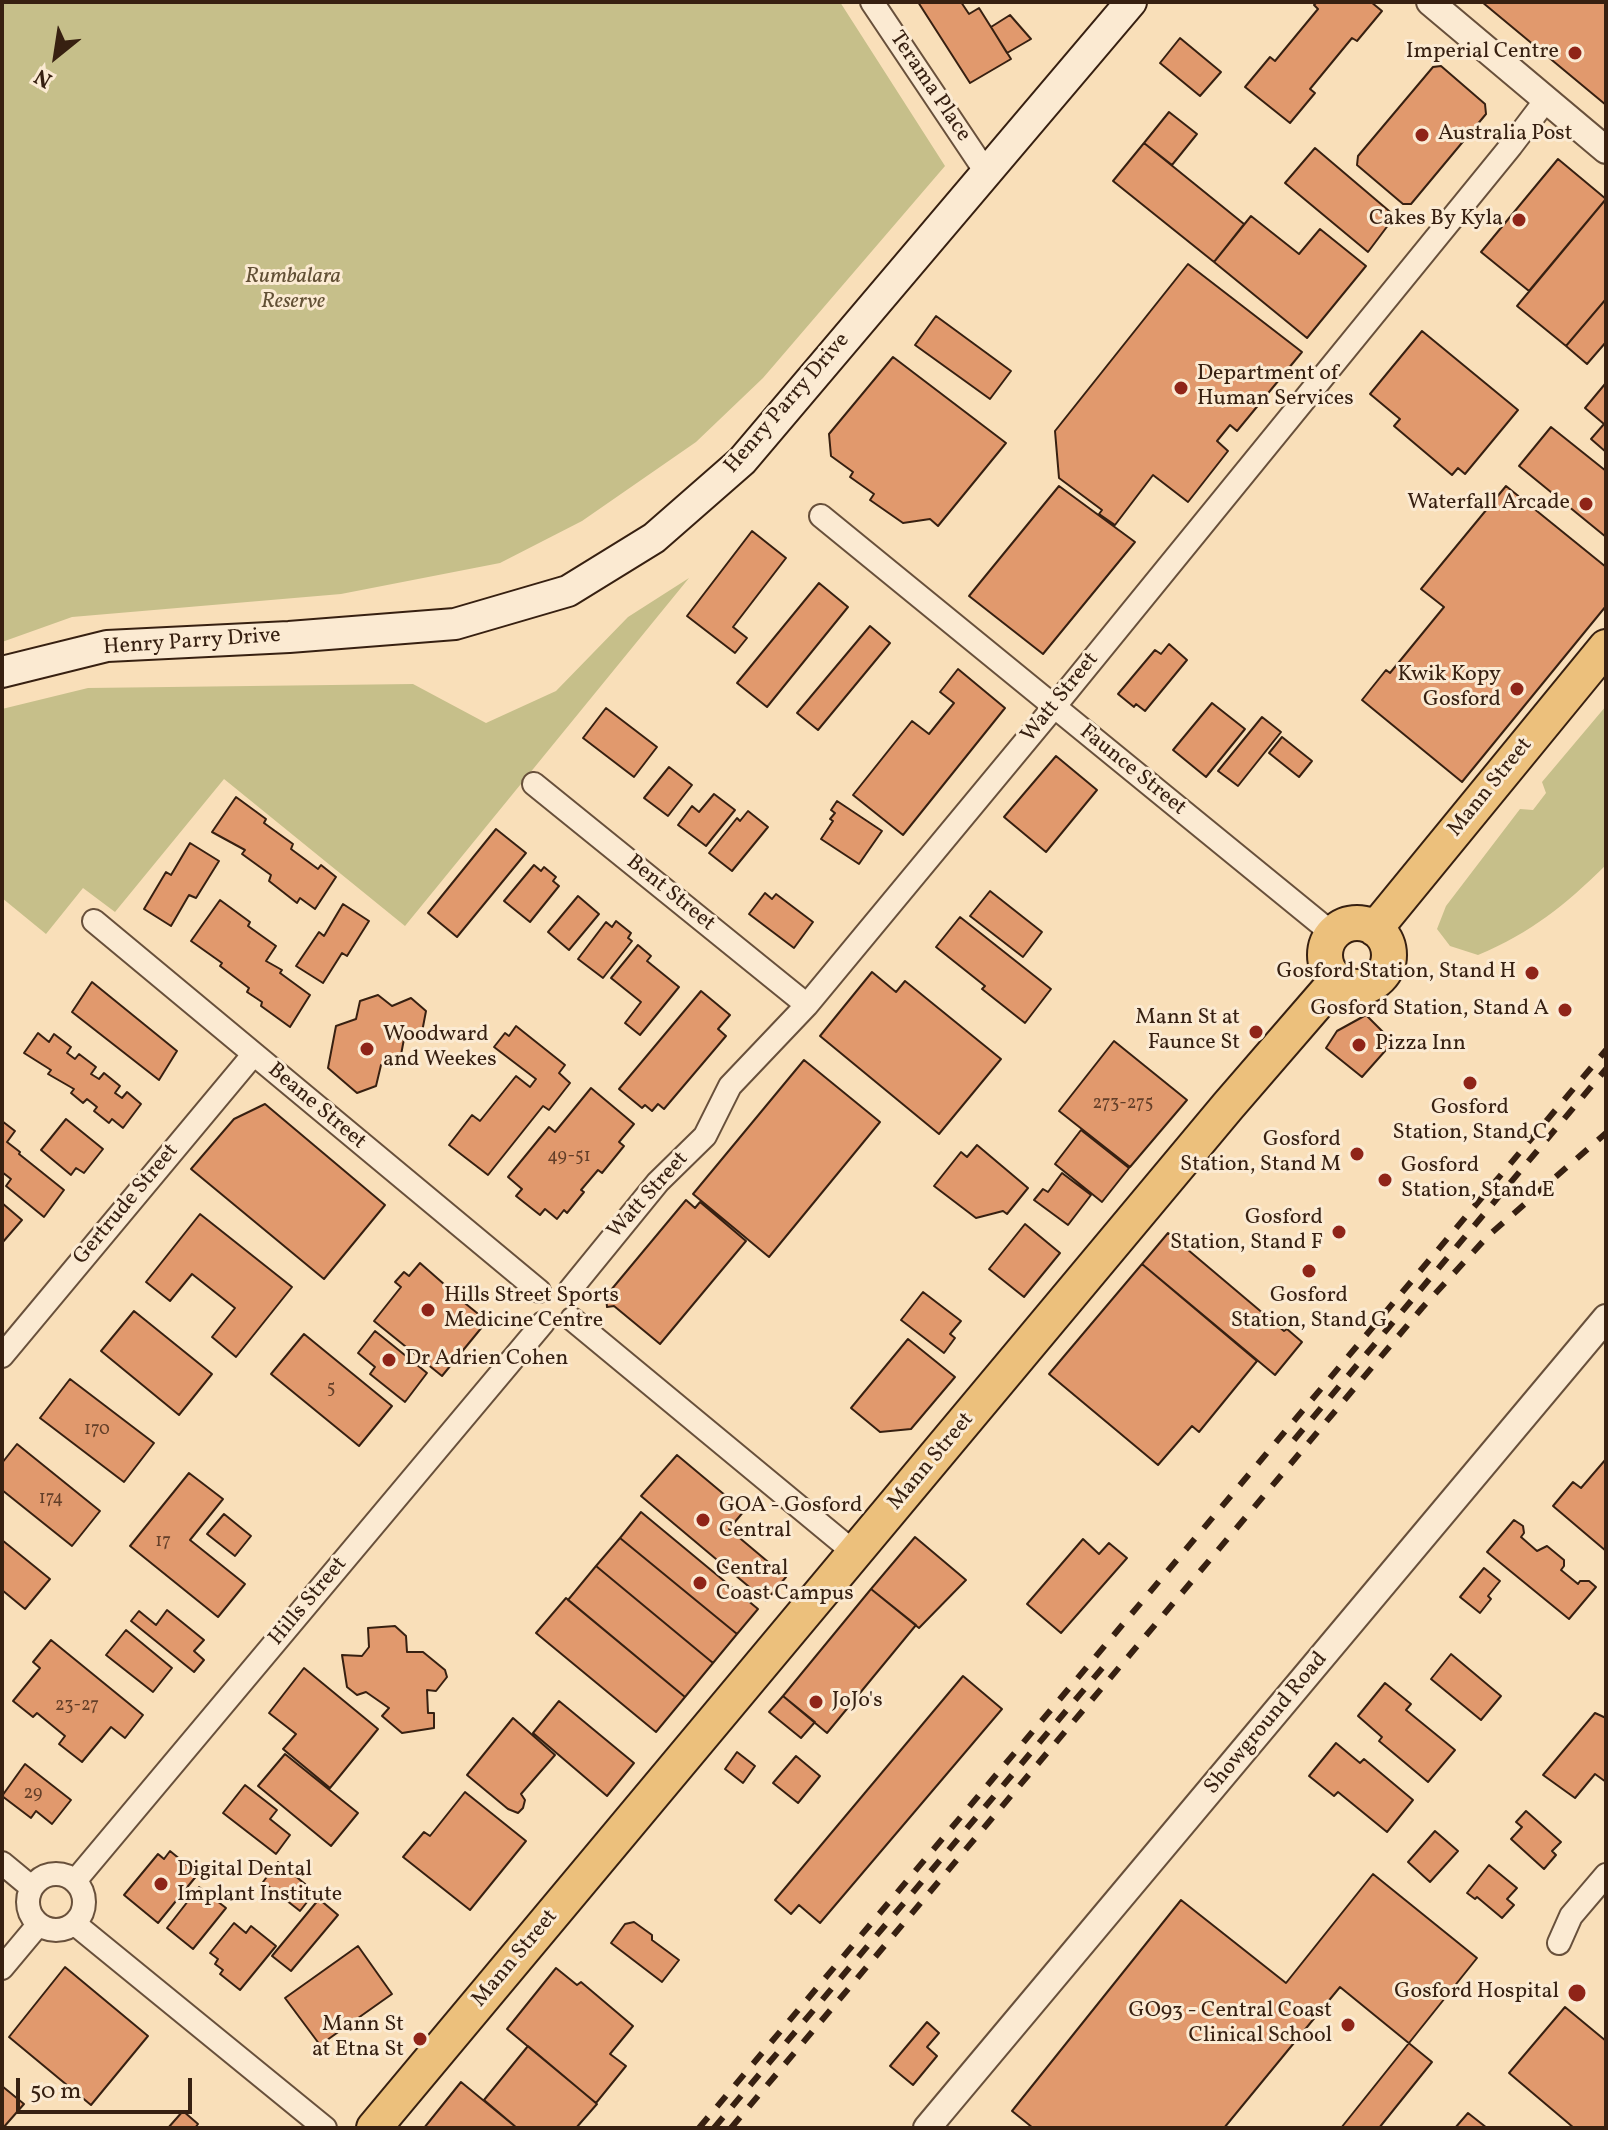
<!DOCTYPE html>
<html>
<head>
<meta charset="utf-8">
<style>
  body { margin:0 }
  #map { position:relative; width:1608px; height:2130px; overflow:hidden; background:#f9dfb9; font-family:Vollkorn,serif }
  canvas { display:block }
  .frame { position:absolute; inset:0; border:4px solid #372011; pointer-events:none }
  .north { position:absolute; left:16px; top:16px; width:80px; height:80px; -webkit-text-stroke:6px #fbead2; paint-order:stroke; rotate:210deg; font-size:22px; font-weight:700; line-height:32px; text-align:center; color:#372011 }
  .north::after { content:''; display:block; margin:auto; width:28px; height:36px; background:#372011; clip-path:polygon(50% 0,100% 100%,50% 72%,0 100%) }
  .scale { position:absolute; left:16px; top:2078px; width:176px; height:36px; box-sizing:border-box; border:4px solid #372011; border-top:0; padding-left:10px; font-size:24px; line-height:28px; white-space:nowrap; color:#372011; -webkit-text-stroke:6px #fbead2; paint-order:stroke }
</style>
</head>
<body>
<div id="map">
<canvas width="1608" height="2130"></canvas>
<div class="frame"></div>
<div class="north">N</div>
<div class="scale">50 m</div>
</div>
<script>
const g = document.querySelector('canvas').getContext('2d');
g.lineJoin = 'round';
function fill(path, color) { g.fillStyle = color; g.fill(path, 'evenodd'); }
function strokePath(path, color, width, dash) { g.strokeStyle = color; g.lineWidth = width; g.lineCap = dash ? 'butt' : 'round'; g.setLineDash(dash || []); g.stroke(path); }
function write(font, color, halo, rows, align = 'center') {
  g.font = font + ' Vollkorn,serif'; g.lineWidth = 6; g.setLineDash([]); g.textBaseline = 'middle'; g.strokeStyle = halo; g.fillStyle = color; for (const [text, x, y, turn = 0] of rows) {
    g.save(); g.translate(x, y); g.rotate((+turn || 0) * Math.PI / 180); g.textAlign = isNaN(turn) ? turn : align; if (halo) g.strokeText(text, 0, 0); g.fillText(text, 0, 0); g.restore();
  }
}
fill(new Path2D(`
  M2,2H840L945,166L763,378L696,442L582,521L500,563L341,594L72,617L2,642Z
  M689,578L405,926L224,779L115,912L83,888L46,934L2,898V709L88,688L413,684L486,723L556,691L628,617Z
  M1606,706V865C1564,906 1532,932 1478,955L1450,946L1437,929L1446,906L1520,809L1533,810L1546,793L1542,782Z`), '#c6bf8a');
const building = new Path2D(`
  M918,2H961L969,14L979,8L1011,59L970,83Z
  M1317,2H1371L1382,11L1357,41L1352,38L1310,89L1315,93L1290,123L1245,87L1270,57L1275,61L1318,9L1314,5Z
  M1482,2H1606V105Z
  M1010,15L1031,39L1007,53L991,27Z
  M1180,38L1221,72L1200,96L1160,63Z
  M1441,66L1485,104L1486,114L1411,204H1403L1357,165L1358,156L1433,67Z
  M1169,112L1197,134L1172,165L1144,143Z
  M1144,143L1244,224L1214,262L1113,181Z
  M1315,148L1395,216L1368,252L1285,183Z
  M1558,159L1606,199L1529,291L1481,252Z
  M1606,199V299L1566,346L1517,306Z
  M1251,216L1299,254L1320,229L1366,266L1307,338L1214,262Z
  M1188,264L1302,352L1237,431L1230,425L1217,441L1228,451L1188,502L1153,475L1115,525L1099,514L1102,510L1059,478L1055,431Z
  M1606,299V342L1587,364L1566,346Z
  M936,316L1011,371L990,399L915,345Z
  M1422,331L1518,410L1465,474L1458,468L1452,475L1394,426L1400,419L1370,394Z
  M893,357L1006,443L938,526L930,519L903,523L870,500L874,494L850,477L853,472L831,456L829,434Z
  M1605,384H1606V452L1591,439L1604,424L1585,408Z
  M1551,427L1606,471V537L1519,466Z
  M1059,486L1135,542L1043,654L969,596Z
  M1506,486L1606,567V606L1462,782L1362,700L1386,670L1390,673L1444,607L1421,589Z
  M752,531L786,558L733,627L747,638L735,653L687,616Z
  M819,583L848,607L767,707L737,683Z
  M870,626L890,643L818,730L797,713Z
  M1169,644L1187,660L1145,711L1136,704L1134,707L1118,694L1155,650L1161,654Z
  M958,669L1005,708L903,835L853,795L912,721L929,734L954,703L940,692Z
  M1212,703L1245,729L1206,777L1173,750Z
  M606,708L657,747L634,777L583,738Z
  M1262,717L1281,732L1238,786L1218,771Z
  M1282,737L1312,761L1299,777L1269,753Z
  M1056,756L1097,790L1046,852L1004,817Z
  M669,767L692,785L668,816L644,798Z
  M714,794L735,810L706,846L678,825L692,806L699,812Z
  M236,797L266,819L264,823L293,844L291,849L318,869L321,865L336,877L315,909L300,898L297,903L269,881L271,875L242,854L245,850L212,832Z
  M837,801L882,831L859,864L821,839L833,821L830,819L835,813L831,810Z
  M748,811L768,827L732,871L709,853L737,818L740,821Z
  M496,829L526,853L457,937L428,913Z
  M190,843L219,861L196,898L189,895L171,926L144,909L166,872L171,875Z
  M534,865L541,871L544,867L556,877L553,881L559,886L530,922L504,901Z
  M990,891L1042,932L1023,957L970,916Z
  M765,893L772,899L776,894L813,922L794,948L749,914Z
  M578,896L599,914L569,950L548,932Z
  M220,900L250,922L248,926L276,946L266,961L282,970L280,973L310,995L290,1027L261,1006L262,1002L247,992L249,988L220,966L222,963L191,941Z
  M343,904L369,921L347,956L342,953L323,983L296,966L319,932L324,936Z
  M960,917L1051,989L1025,1023L982,989L985,986L936,947Z
  M616,921L631,933L628,938L632,941L603,978L578,959L606,922L612,927Z
  M638,945L651,956L647,961L679,987L640,1035L625,1023L641,1002L611,978Z
  M872,972L896,992L905,981L1001,1059L939,1134L820,1036Z
  M92,982L177,1051L159,1080L72,1012Z
  M701,991L730,1015L718,1029L726,1036L664,1109L658,1104L652,1111L645,1105L642,1108L619,1089Z
  M378,995L392,1006L411,998L426,1011L422,1032L404,1039L400,1060L381,1065L376,1086L357,1093L328,1068L336,1026L356,1019L360,1001Z
  M1366,1015L1393,1042L1362,1077L1326,1048L1337,1031Z
  M516,1026L565,1065L559,1073L570,1083L549,1110L543,1106L488,1175L449,1145L472,1115L480,1121L516,1076L530,1087L536,1079L494,1047L505,1033L509,1036Z
  M38,1033L49,1042L54,1034L71,1047L67,1053L75,1059L79,1054L96,1067L91,1074L99,1079L104,1073L120,1086L115,1093L122,1098L127,1092L141,1104L123,1128L112,1119L109,1123L94,1111L97,1107L87,1099L83,1103L71,1093L74,1089L48,1074L51,1070L24,1053Z
  M1114,1041L1187,1100L1130,1167L1059,1111Z
  M804,1060L880,1122L769,1257L693,1194Z
  M591,1088L634,1124L619,1142L624,1146L602,1173L598,1170L581,1190L584,1192L567,1213L564,1210L557,1219L545,1209L540,1215L516,1196L522,1189L508,1177L549,1127L555,1132Z
  M265,1104L385,1205L324,1279L191,1169L234,1119Z
  M66,1119L103,1149L84,1173L76,1168L71,1175L41,1150Z
  M2,1121L15,1131L7,1142L20,1152L19,1154L64,1190L44,1217L6,1186L11,1179L2,1172Z
  M1081,1130L1129,1168L1102,1202L1055,1164Z
  M977,1145L1028,1188L1007,1214L1003,1211L976,1218L934,1186L961,1152L967,1157Z
  M1062,1173L1091,1195L1068,1225L1034,1200L1043,1189L1048,1192Z
  M686,1200L695,1208L700,1202L746,1241L660,1344L614,1306L607,1307L606,1296Z
  M2,1203L22,1220L2,1243Z
  M200,1214L292,1287L236,1357L212,1337L235,1308L192,1274L170,1301L146,1282Z
  M1025,1224L1060,1253L1024,1297L989,1269Z
  M1168,1233L1284,1331L1287,1329L1302,1342L1275,1375L1142,1264Z
  M420,1263L445,1285L459,1284L461,1300L487,1321L442,1376L374,1321L401,1287L395,1282L404,1272L409,1276Z
  M1142,1264L1257,1361L1199,1432L1192,1426L1158,1465L1049,1374Z
  M923,1292L961,1321L950,1334L955,1338L944,1353L901,1320Z
  M134,1311L212,1374L179,1415L101,1351Z
  M375,1331L427,1373L405,1402L370,1374L375,1367L358,1353Z
  M304,1334L392,1406L359,1446L271,1374Z
  M908,1339L955,1377L911,1429L880,1432L851,1408Z
  M70,1379L154,1443L124,1482L40,1418Z
  M17,1444L100,1511L72,1546L2,1490V1463Z
  M677,1455L744,1511L729,1529L786,1577L766,1601L641,1496Z
  M1606,1459V1551L1553,1506L1573,1482L1581,1488Z
  M189,1473L223,1499L190,1540L245,1584L218,1617L130,1546Z
  M641,1512L758,1609L737,1634L620,1538Z
  M224,1514L251,1536L235,1556L207,1534Z
  M1514,1520L1523,1526L1524,1533L1521,1537L1537,1551L1547,1546L1564,1560V1566L1561,1570L1578,1584L1580,1581H1589L1596,1587L1569,1619L1487,1552Z
  M915,1537L966,1580L919,1628L871,1589Z
  M620,1538L737,1634L713,1663L596,1566Z
  M1083,1539L1099,1554L1109,1543L1127,1558L1061,1633L1027,1604Z
  M2,1540L50,1579L25,1609L2,1590Z
  M596,1566L713,1663L685,1697L568,1600Z
  M1484,1568L1500,1581L1488,1596L1491,1599L1480,1613L1460,1597Z
  M871,1589L916,1625L827,1733L783,1696Z
  M566,1598L685,1697L656,1732L536,1633Z
  M167,1610L204,1640L194,1651L204,1660L194,1672L131,1621L139,1611L156,1625Z
  M395,1626L406,1636L407,1652H423L445,1670L447,1677L436,1691L427,1690L428,1713H434V1728L402,1733L382,1716L389,1708L366,1692L357,1695L347,1687L342,1655L362,1656L369,1647L368,1628Z
  M126,1630L172,1668L153,1692L106,1655Z
  M51,1640L143,1715L125,1738L111,1727L82,1762L59,1744L65,1736L37,1713L33,1717L13,1701L40,1668L33,1662Z
  M1451,1654L1501,1696L1481,1720L1431,1679Z
  M304,1668L378,1729L330,1788L283,1749L296,1734L269,1713Z
  M963,1676L1002,1709L820,1923L799,1905L791,1914L775,1900Z
  M1385,1683L1411,1704L1406,1710L1455,1750L1428,1782L1379,1741L1382,1737L1358,1716Z
  M783,1696L815,1722L801,1738L769,1712Z
  M559,1701L634,1763L607,1796L533,1733Z
  M1595,1713L1606,1718V1782L1595,1774L1575,1798L1543,1775Z
  M513,1718L555,1755L521,1794L525,1800L523,1808L518,1813L508,1809L467,1775Z
  M1336,1743L1360,1763L1364,1759L1413,1800L1387,1832L1338,1792L1334,1796L1309,1776Z
  M737,1752L755,1766L743,1783L725,1769Z
  M285,1754L358,1813L331,1846L258,1786Z
  M796,1756L820,1776L798,1803L773,1783Z
  M25,1764L71,1800L52,1824L36,1811L31,1818L2,1796Z
  M245,1785L277,1810L270,1819L290,1835L276,1854L223,1813Z
  M465,1792L526,1841L470,1910L403,1857L424,1832L430,1836Z
  M1526,1811L1561,1842L1552,1851L1556,1855L1544,1869L1511,1839L1522,1827L1516,1822Z
  M1435,1831L1458,1851L1430,1882L1408,1862Z
  M170,1851L198,1874L158,1923L124,1895L158,1854L164,1859Z
  M278,1862L315,1892L300,1911L263,1882Z
  M1489,1865L1517,1888L1507,1899L1514,1905L1502,1918L1477,1897L1475,1899L1467,1893Z
  M1373,1874L1477,1958L1341,2128H1033L1012,2111L1181,1900L1286,1983Z
  M199,1887L226,1908L193,1949L167,1928Z
  M319,1899L338,1915L291,1971L272,1956Z
  M634,1922L652,1935V1940L679,1960L662,1982L611,1943L625,1924Z
  M234,1923L246,1933L251,1926L276,1946L240,1990L220,1974L223,1970L215,1964L218,1959L210,1953Z
  M358,1946L392,1994L320,2045L285,1998Z
  M65,1967L148,2036L91,2105L9,2037Z
  M556,1968L577,1985L581,1982L633,2026L610,2054L626,2066L596,2103L507,2029Z
  M1340,1987L1432,2062L1379,2128H1224Z
  M1565,2007L1606,2041V2127L1604,2128H1574L1509,2073Z
  M927,2022L939,2033L927,2047L937,2056L913,2085L890,2066Z
  M528,2046L597,2104L576,2128H517L484,2100Z
  M461,2082L517,2128H424Z
  M2,2086L24,2104L3,2128H2Z
  M183,2111L198,2124L195,2128H168Z
  M1468,2113L1487,2128H1455Z`);
fill(building, '#e1996d');
strokePath(building, '#372011', 2);
const minor = new Path2D(`
  M872,2L986,172
  M821,516L1333,934
  M534,784L807,1005
  M94,921L539,1291
  M570,1290L658,1182L705,1136L730,1086L807,1005L1054,707L1511,146L1546,100
  M572,1319L856,1554
  M2,1356L253,1055
  M2,1863L31,1887
  M28 1902a28 28 0 1 1 56 0a28 28 0 1 1-56 0Z
  M75,1881L543,1323
  M75,1924L325,2128
  M1559,1943L1571,1916L1606,1875
  M2,1968L38,1925`);
const tertiary = new Path2D(`
  M1430,2L1606,150
  M927,2128L1606,1318`);
const secondary = new Path2D(`
  M2,672L107,646L289,637L455,624L568,591L654,538L742,461L1131,2`);
const primary = new Path2D(`
  M1325 955a32 32 0 1 1 64 0a32 32 0 1 1-64 0Z
  M1375,929L1606,647
  M374,2128L1228,1106L1337,980`);
strokePath(minor, '#68503b', 26);
strokePath(tertiary, '#68503b', 30);
strokePath(secondary, '#372011', 34);
strokePath(primary, '#372011', 38);
strokePath(minor, '#fbead2', 22);
strokePath(tertiary, '#fbead2', 26);
strokePath(secondary, '#fbead2', 30);
strokePath(primary, '#ecc07c', 34);
strokePath(new Path2D(`
  M1294,1440L1606,1069
  M699,2128L1606,1050
  M714,2128L1109,1660
  M731,2128L1422,1308L1488,1236L1606,1133`), '#372011', 6, [14, 14]);
for (const [x, y, r, color] of [
  [1575,53,8,"#8f2418"],
  [1422,135,8,"#8f2418"],
  [1519,220,8,"#8f2418"],
  [1181,388,8,"#8f2418"],
  [1586,504,8,"#8f2418"],
  [1517,689,8,"#8f2418"],
  [1532,973,8,"#8f2418"],
  [1565,1010,8,"#8f2418"],
  [1256,1032,8,"#8f2418"],
  [1359,1045,8,"#8f2418"],
  [367,1049,8,"#8f2418"],
  [1470,1083,8,"#8f2418"],
  [1357,1154,8,"#8f2418"],
  [1385,1180,8,"#8f2418"],
  [1339,1232,8,"#8f2418"],
  [1309,1271,8,"#8f2418"],
  [428,1310,8,"#8f2418"],
  [389,1360,8,"#8f2418"],
  [703,1520,8,"#8f2418"],
  [700,1583,8,"#8f2418"],
  [816,1702,8,"#8f2418"],
  [161,1884,8,"#8f2418"],
  [1577,1993,10,"#8f2418"],
  [1348,2025,8,"#8f2418"],
  [420,2039,8,"#8f2418"]
]) { const dot = new Path2D(); dot.arc(x, y, r, 0, 2 * Math.PI); g.fillStyle = color; g.fill(dot); strokePath(dot, '#fbead2', 3); }
write('18px', '#623e28', null, [
  ["273-275",1123,1105],
  ["49-51",569,1158],
  ["5",331,1390],
  ["170",97,1431],
  ["174",51,1500],
  ["17",163,1543],
  ["23-27",77,1707],
  ["29",33,1795]
]);
write('22px', '#372011', '#fbead2', [
  ["Imperial Centre",1559,53],
  ["Australia Post",1438,135,"left"],
  ["Cakes By Kyla",1503,220],
  ["Department of",1197,375,"left"],
  ["Human Services",1197,400,"left"],
  ["Waterfall Arcade",1570,504],
  ["Kwik Kopy",1501,676],
  ["Gosford",1501,701],
  ["Gosford Station, Stand H",1516,973],
  ["Gosford Station, Stand A",1549,1010],
  ["Mann St at",1240,1019],
  ["Faunce St",1240,1044],
  ["Woodward",383,1036,"left"],
  ["and Weekes",383,1061,"left"],
  ["Pizza Inn",1375,1045,"left"],
  ["Gosford",1470,1109,"center"],
  ["Station, Stand C",1470,1134,"center"],
  ["Gosford",1341,1141],
  ["Station, Stand M",1341,1166],
  ["Gosford",1401,1167,"left"],
  ["Station, Stand E",1401,1192,"left"],
  ["Gosford",1323,1219],
  ["Station, Stand F",1323,1244],
  ["Hills Street Sports",444,1297,"left"],
  ["Medicine Centre",444,1322,"left"],
  ["Gosford",1309,1297,"center"],
  ["Station, Stand G",1309,1322,"center"],
  ["Dr Adrien Cohen",405,1360,"left"],
  ["GOA - Gosford",719,1507,"left"],
  ["Central",719,1532,"left"],
  ["Central",716,1570,"left"],
  ["Coast Campus",716,1595,"left"],
  ["JoJo's",832,1702,"left"],
  ["Digital Dental",177,1871,"left"],
  ["Implant Institute",177,1896,"left"],
  ["Gosford Hospital",1559,1993],
  ["GO93 - Central Coast",1332,2012],
  ["Clinical School",1332,2037],
  ["Mann St",404,2026],
  ["at Etna St",404,2051]
], 'right');
write('22px', '#372011', '#fbead2', [
  ["Terama Place",929,87,56],
  ["Henry Parry Drive",788,404,-49],
  ["Henry Parry Drive",192,643,-4],
  ["Watt Street",1061,698,-51],
  ["Faunce Street",1132,771,39],
  ["Mann Street",1491,788,-51],
  ["Bent Street",670,894,39],
  ["Beane Street",316,1107,40],
  ["Watt Street",649,1196,-48],
  ["Gertrude Street",127,1205,-50],
  ["Mann Street",932,1462,-50],
  ["Hills Street",309,1602,-50],
  ["Showground Road",1267,1724,-50],
  ["Mann Street",516,1959,-50]
]);
write('italic 22px', '#625035', '#fbead2', [
  ["Rumbalara",293,278],
  ["Reserve",293,303]
]);
</script>
</body>
</html>
